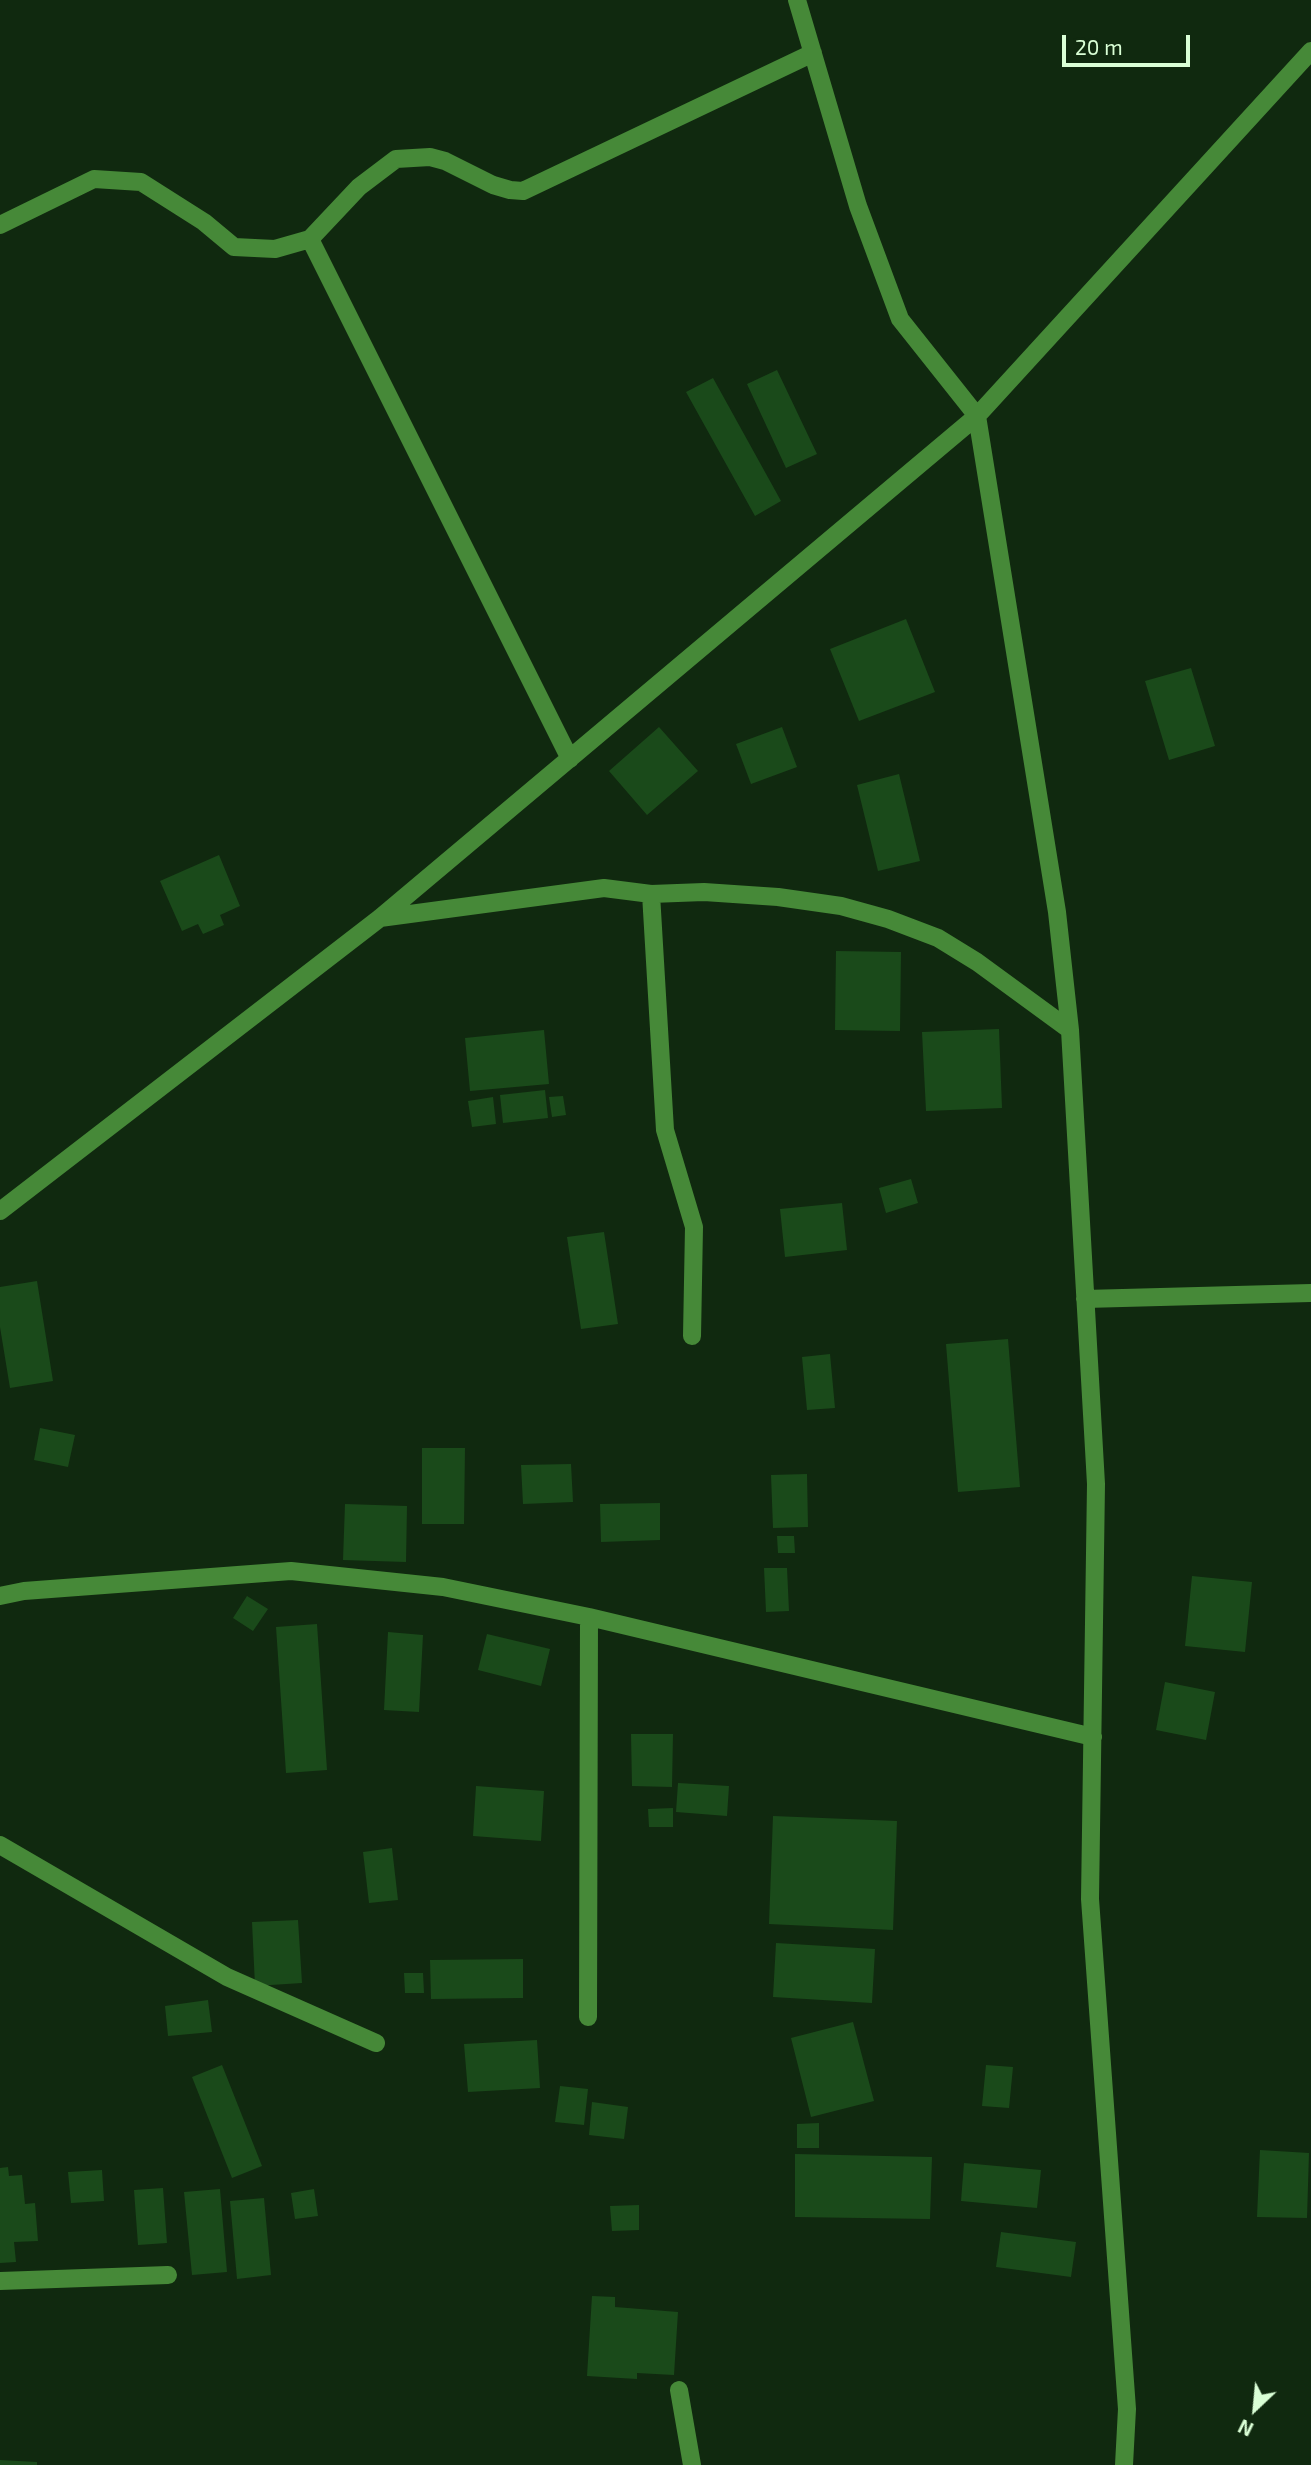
<!DOCTYPE html>
<html>
<head>
<meta charset="utf-8">
<style>
  body { margin:0 }
  #map { position:relative; width:1311px; height:2465px; overflow:hidden; background:#10290f; font-family:"Exo 2",sans-serif }
  canvas { display:block }
  .north { position:absolute; left:1220px; top:2374px; width:70px; height:70px; -webkit-text-stroke:5px #10290f; paint-order:stroke; rotate:206deg; font-size:19px; font-weight:700; line-height:28px; text-align:center; color:#daffd6 }
  .north::after { content:''; display:block; margin:auto; width:24px; height:32px; background:#daffd6; clip-path:polygon(50% 0,100% 100%,50% 72%,0 100%) }
  .scale { position:absolute; left:1062px; top:35px; width:128px; height:32px; box-sizing:border-box; border:4px solid #daffd6; border-top:0; padding-left:9px; font-size:21px; line-height:24px; white-space:nowrap; color:#daffd6; -webkit-text-stroke:5px #10290f; paint-order:stroke }
</style>
</head>
<body>
<div id="map">
<canvas width="1311" height="2465"></canvas>
<div class="north">N</div>
<div class="scale">20 m</div>
</div>
<script>
const g = document.querySelector('canvas').getContext('2d');
g.lineJoin = 'round';
function fill(path, color) { g.fillStyle = color; g.fill(path, 'evenodd'); }
function strokePath(path, color, width, dash) { g.strokeStyle = color; g.lineWidth = width; g.lineCap = dash ? 'butt' : 'round'; g.setLineDash(dash || []); g.stroke(path); }
fill(new Path2D(`
  M777,370L817,454L786,468L747,384Z
  M713,378L781,501L755,516L686,392Z
  M906,619L935,692L859,721L830,649Z
  M1191,668L1215,746L1169,760L1145,681Z
  M659,727L698,771L647,815L609,771Z
  M782,727L797,767L751,784L736,744Z
  M899,774L920,861L878,871L857,785Z
  M219,855L240,906L220,915L224,925L203,934L198,924L182,931L160,881Z
  M836,951L901,952L900,1031L835,1030Z
  M999,1029L1002,1108L926,1111L922,1032Z
  M544,1030L549,1084L470,1091L465,1038Z
  M545,1090L548,1118L503,1123L500,1095Z
  M563,1096L566,1115L552,1117L549,1097Z
  M493,1097L496,1124L472,1127L468,1101Z
  M911,1179L918,1203L886,1213L879,1188Z
  M842,1203L847,1250L785,1257L780,1209Z
  M604,1232L618,1324L581,1329L567,1237Z
  M37,1281L53,1381L10,1388L0,1327V1287Z
  M1008,1339L1020,1487L958,1492L946,1344Z
  M830,1354L835,1408L807,1410L802,1357Z
  M40,1428L75,1435L68,1467L34,1460Z
  M422,1448H465L464,1524H422Z
  M571,1464L573,1502L523,1504L521,1465Z
  M807,1474L808,1527L773,1528L771,1475Z
  M660,1503V1540L601,1542L600,1504Z
  M345,1504L407,1506L406,1562L343,1560Z
  M777,1536H794L795,1553H778Z
  M764,1568H787L789,1611L766,1612Z
  M1192,1576L1252,1582L1245,1652L1185,1646Z
  M247,1596L268,1609L253,1631L233,1618Z
  M317,1624L327,1770L286,1773L276,1627Z
  M388,1632L423,1635L419,1712L384,1710Z
  M487,1634L550,1649L541,1686L478,1670Z
  M1165,1682L1215,1692L1206,1740L1156,1730Z
  M631,1734H673L672,1787L632,1786Z
  M678,1783L729,1786L727,1816L676,1812Z
  M476,1786L544,1791L541,1841L473,1836Z
  M673,1808V1827H649L648,1809Z
  M773,1816L897,1821L893,1930L769,1924Z
  M392,1848L398,1900L369,1903L363,1852Z
  M298,1920L302,1983L255,1986L252,1922Z
  M776,1943L875,1949L872,2003L773,1997Z
  M523,1959V1998L431,1999L430,1960Z
  M404,1973H423L424,1993H405Z
  M208,2000L212,2032L168,2036L165,2006Z
  M853,2022L874,2101L811,2117L791,2038Z
  M537,2040L540,2088L468,2092L464,2044Z
  M222,2065L262,2166L232,2178L192,2077Z
  M986,2065L1013,2067L1009,2108L982,2106Z
  M560,2086L588,2089L584,2125L555,2122Z
  M592,2102L628,2107L624,2139L589,2135Z
  M819,2123V2148H797V2124Z
  M1260,2150L1309,2153L1307,2218L1257,2217Z
  M795,2154L932,2157L930,2219L795,2217Z
  M964,2163L1041,2170L1037,2208L961,2201Z
  M8,2167L9,2176L22,2175L25,2204L35,2203L38,2241L14,2242L16,2262L0,2263V2168Z
  M102,2170L104,2201L71,2203L68,2172Z
  M163,2188L167,2243L138,2245L134,2190Z
  M220,2189L227,2272L192,2275L184,2192Z
  M314,2189L318,2216L295,2219L291,2193Z
  M264,2198L271,2275L237,2279L230,2201Z
  M639,2205V2230L612,2231L610,2206Z
  M1001,2232L1076,2242L1071,2277L996,2267Z
  M592,2296L615,2297V2307L678,2312L674,2375L637,2373V2379L587,2376Z
  M0,2460L37,2462V2465H0Z`), '#1a4a1a');
strokePath(new Path2D(`
  M797,0L858,206L900,319L977,416L1057,912L1070,1030L1096,1484L1090,1899L1127,2409L1124,2465
  M0,225L94,179L141,182L204,222L234,247L275,249L310,239L359,187L396,159L430,157L445,161L493,185L510,190L523,191L813,53
  M310,239L570,759
  M651,894L665,1130L694,1227L692,1336
  M380,918L604,888L651,894L704,892L778,897L841,906L888,919L938,938L977,962L1070,1030
  M0,1211L380,918L977,416L1311,51
  M1085,1299L1311,1293
  M0,1596L24,1591L291,1571L443,1587L589,1617L1093,1737
  M0,1845L227,1977L376,2043
  M588,2017L589,1617
  M0,2281L168,2275
  M679,2390L692,2465`), '#468938', 18);
</script>
</body>
</html>
